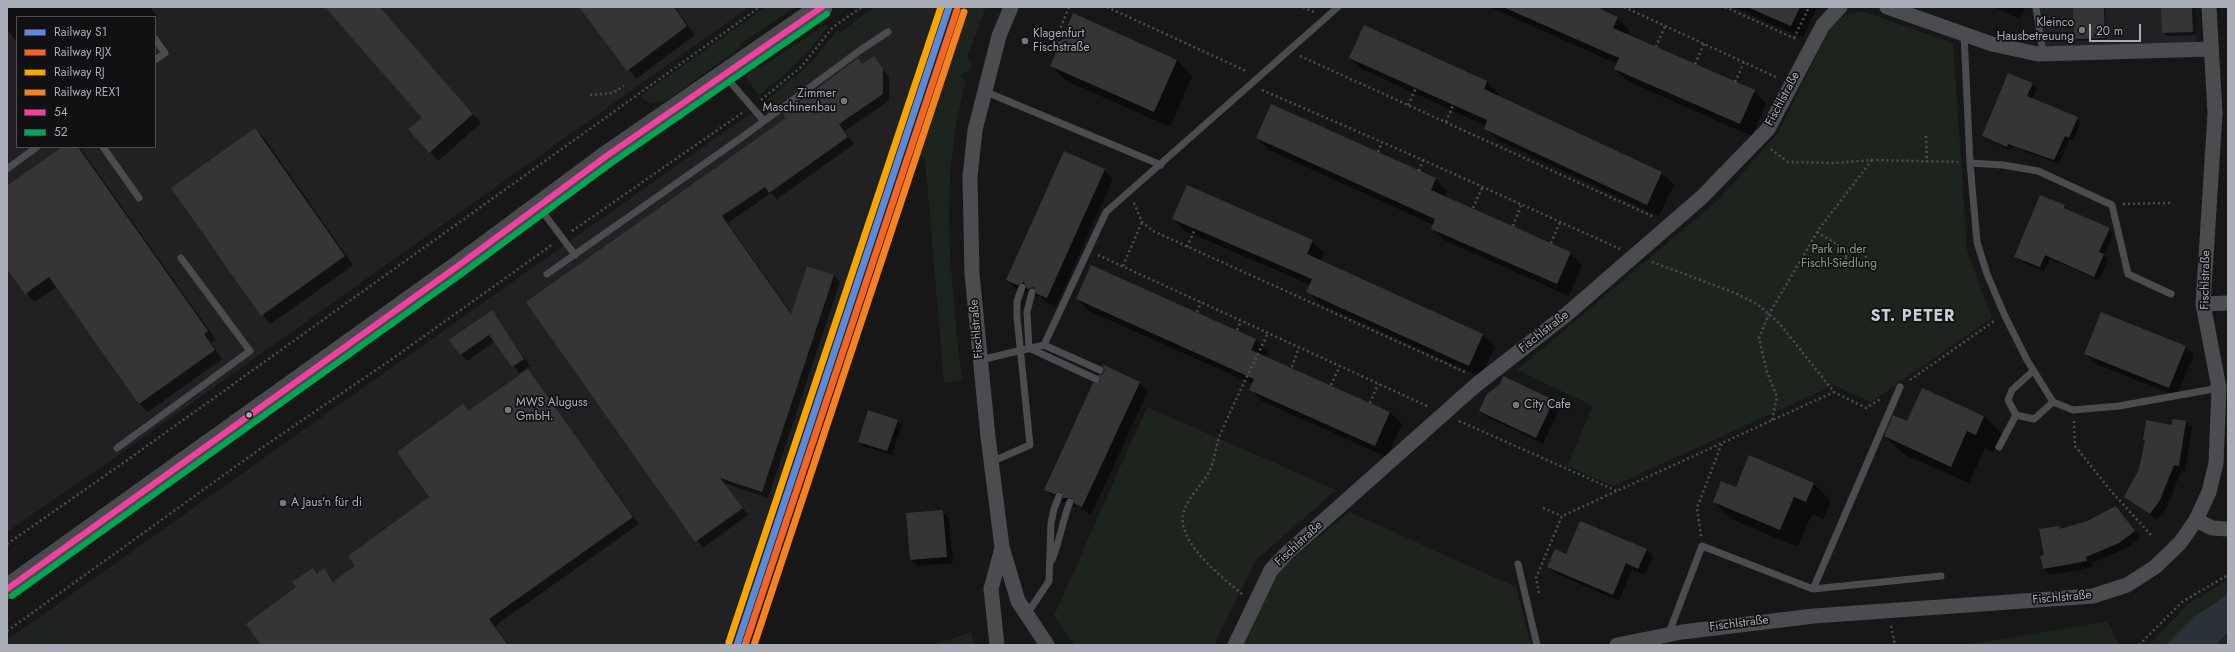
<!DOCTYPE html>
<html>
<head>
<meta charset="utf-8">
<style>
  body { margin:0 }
  #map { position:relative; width:2235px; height:652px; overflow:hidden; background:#171717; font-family:Jost,sans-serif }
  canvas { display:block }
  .frame { position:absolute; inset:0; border:8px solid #a8adb8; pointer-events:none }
  .legend { position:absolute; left:16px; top:16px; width:140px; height:132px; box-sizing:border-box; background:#111113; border:1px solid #4d4f55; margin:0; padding:5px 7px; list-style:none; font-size:12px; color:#a8adb8 }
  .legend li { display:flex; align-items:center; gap:8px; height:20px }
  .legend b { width:20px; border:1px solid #4d4f55 }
  .scale { position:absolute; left:2089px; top:24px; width:52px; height:18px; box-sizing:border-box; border:2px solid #a8adb8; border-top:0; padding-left:5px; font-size:12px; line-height:14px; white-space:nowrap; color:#a8adb8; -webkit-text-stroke:3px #111113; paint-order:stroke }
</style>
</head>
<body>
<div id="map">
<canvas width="2235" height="652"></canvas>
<div class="frame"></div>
<ul class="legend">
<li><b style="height:5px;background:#5b8add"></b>Railway S1</li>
<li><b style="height:5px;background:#f26522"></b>Railway RJX</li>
<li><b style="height:5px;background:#f7a600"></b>Railway RJ</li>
<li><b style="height:5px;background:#f5821f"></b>Railway REX1</li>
<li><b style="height:5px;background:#f240a1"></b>54</li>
<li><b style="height:5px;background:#00a651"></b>52</li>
</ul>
<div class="scale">20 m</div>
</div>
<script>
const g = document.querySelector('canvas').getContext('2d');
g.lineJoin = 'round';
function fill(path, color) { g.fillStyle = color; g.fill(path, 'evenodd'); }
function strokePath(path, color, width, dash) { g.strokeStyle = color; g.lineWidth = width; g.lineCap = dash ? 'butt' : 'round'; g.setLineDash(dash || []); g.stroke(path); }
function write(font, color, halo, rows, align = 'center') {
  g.font = font + ' Jost,sans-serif'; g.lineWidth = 3.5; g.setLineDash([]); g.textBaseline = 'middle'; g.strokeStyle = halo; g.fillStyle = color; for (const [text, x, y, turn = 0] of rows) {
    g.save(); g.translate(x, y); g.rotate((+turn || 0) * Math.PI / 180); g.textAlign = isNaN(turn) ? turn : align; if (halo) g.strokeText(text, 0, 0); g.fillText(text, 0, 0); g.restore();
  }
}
fill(new Path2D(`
  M7,7H749L127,449L7,532ZM17,17H155V147H17Z
  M910,7H961L852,335L853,340L833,394L749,645H7V640L741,120L777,100Z
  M2040,7H2195L2196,42L2042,47Z`), '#212123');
fill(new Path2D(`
  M766,7H795L740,44L741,47L670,98C661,104 649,105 641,97L643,94Z
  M874,7H910L773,103L767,100L812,62L834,34L838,30L840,33Z
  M916,7H923L911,43L907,39Z
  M961,7H986L967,57L972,64L970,71L962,73L961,76L966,81C938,178 951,282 962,380L944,383L925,158L912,153Z
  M1865,12L1953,43L1967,251L1992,318L1871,402L1834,385L1613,486L1567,466L1593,406L1517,370L1717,201L1778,133L1831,26L1847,14Z
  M825,25L827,28C806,55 787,74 759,95L746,78L750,71L755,67L758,69Z
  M1147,407L1336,490L1255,561L1214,645H1075L1054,616Z
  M1349,512L1516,587L1531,645H1243L1277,572Z
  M2228,580V594L2195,616L2166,645H2149L2189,603Z
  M47,617L67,645H45L33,628Z
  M2108,621L2119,645H1964Z
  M972,632L973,645H932Z
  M2228,632V645H2216Z`), '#1d241e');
fill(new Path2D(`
  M2228,594V632L2216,645H2166L2195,616Z`), '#2a3239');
fill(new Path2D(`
  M7,7H150L158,18L155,20V17H17V43L7,29Z
  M327,7H380L481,123L438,161L430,152L423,118Z
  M581,7H675L695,35L636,79Z
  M1490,7H1593L1617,18L1629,30L1627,35L1754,91L1766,103L1752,136L1627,81L1615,69L1617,64Z
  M1733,7H1817L1803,38Z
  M1994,7H2026L2020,19Z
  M2074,7H2105L2106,39L2077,41L2075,39Z
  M2162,7H2195L2196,35L2167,36L2163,33Z
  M1364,26L1487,82L1499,94L1498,96L1662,173L1674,185L1659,216L1497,140L1485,128L1486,126L1362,69L1350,58Z
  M874,57L889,77V101L845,131L854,144L777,199L771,193L728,223L792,314L834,275L840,282L768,498L724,483L748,515L703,548L527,302Z
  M1177,60L1192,76L1170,127L1067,81L1051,66Z
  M2009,74L2033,84L2037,88L2032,99L2077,118L2081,122L2073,141L2069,140L2059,164L2013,147L2011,150L1988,140L1983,136Z
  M255,130L264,138L353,265L271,324L262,315L173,188Z
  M1257,138L1435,179L1447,191L1444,197L1570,253L1582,265L1569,296L1444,240L1432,228L1434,225L1269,150Z
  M63,147H79L81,149L216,340L211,343L222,359L148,412L139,403L57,287L34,302L7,267V187Z
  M1104,170L1113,179L1056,306L1046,302L1040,296L1036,297L1030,292L1027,293L1016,289L1008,280Z
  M2065,206L2069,211L2109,229L2113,234L2104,256L2108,259L2099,280L2050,259L2044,271L2020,261L2015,257Z
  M1173,219L1312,241L1324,253L1321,261L1483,335L1495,347L1481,377L1319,303L1307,291L1311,285L1185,231Z
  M1077,299L1256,340L1268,352L1265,357L1390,412L1402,424L1387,457L1262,401L1251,389L1253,384L1089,311Z
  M491,311L530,366L519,373L495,341L467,361L451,340Z
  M2185,347L2194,355L2177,396L2094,363L2085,354Z
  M528,370L639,524L495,626L509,645H262L298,588L313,569L318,574L324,570L334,582L356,566L430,497L463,406L469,412Z
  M1139,383L1148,391L1091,515L1078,506L1073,507L1067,501L1064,502L1054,498L1046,490Z
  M1922,389L1984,416L2002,434L1993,452L1985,448L1969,483L1903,454L1885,436L1907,423Z
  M1553,401L1560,407L1543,444L1487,417L1480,411Z
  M897,421L902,425L892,455L863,446L859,441Z
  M2186,422L2192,428L2185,472L2181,471L2167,507L2157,520L2125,496L2140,469L2146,441L2144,439Z
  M1813,483L1831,501L1823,519L1812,514L1798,547L1731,519L1714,502L1737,488Z
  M2116,507L2140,538L2125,549L2092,563L2093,567L2050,575L2044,569L2045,556L2059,527L2062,530L2087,522Z
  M942,511L949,518L953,563L917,566L911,559Z
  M1646,550L1653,556L1645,575L1632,569L1619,601L1555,573L1548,567L1567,555Z`), '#0007');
fill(new Path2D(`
  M325,7H380L473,114L429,153L408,129L422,118Z
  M579,7H674L687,26L627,71Z
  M1503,7H1596L1618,17L1613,28L1755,90L1740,124L1614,69L1619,58Z
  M1747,7H1800L1791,26Z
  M2073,7H2104L2105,38L2074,39Z
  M2161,7H2192L2193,32L2162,33Z
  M1073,13L1177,60L1154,112L1050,66Z
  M1364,25L1487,81L1484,89L1662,172L1647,205L1484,129L1487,120L1349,58Z
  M874,56L883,69V94L839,124L848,137L769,193L765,187L722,216L791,314L807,266L834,275L762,492L720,478L743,508L695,542L526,302L786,118L783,114L858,58L862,64Z
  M2008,73L2033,83L2027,96L2078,117L2069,138L2065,136L2054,160L2008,144L2007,147L1982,136Z
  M1271,104L1436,178L1431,190L1571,252L1557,284L1431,229L1435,219L1256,138Z
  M255,128L345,256L261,316L171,188Z
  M62,147H78L208,331L204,334L215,350L139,404L49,277L25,294L7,269V186Z
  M1064,151L1105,169L1047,298L1037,294L1034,287L1027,289L1024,282L1017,285L1006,280Z
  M1187,185L1313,240L1307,254L1483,334L1469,366L1306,292L1312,279L1172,219Z
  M2040,195L2065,205L2064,208L2110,228L2099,252L2104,254L2094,277L2045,255L2040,267L2014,257Z
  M1091,265L1256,339L1251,350L1390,412L1375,446L1249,390L1254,379L1076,299Z
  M492,310L524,359L512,367L489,335L460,355L449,340Z
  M2101,312L2186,346L2169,388L2084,354Z
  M1102,364L1140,382L1082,507L1075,504L1072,498H1063L1061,492L1054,494L1044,490L1093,383L1100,381L1098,375L1103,374L1105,370Z
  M528,369L633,517L489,619L508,645H261L246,624L296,587L292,582L313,568L317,574L324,568L333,582L355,566L348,556L429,497L397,452L463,404L468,411Z
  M1503,376L1554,400L1536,438L1479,411L1487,394L1500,384Z
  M1922,388L1984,416L1976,435L1967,431L1951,467L1884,436L1893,415L1907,421Z
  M868,410L898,420L887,451L858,442Z
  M2172,419L2186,421L2179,466L2174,465L2160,500L2150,514L2124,497L2139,469L2145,440H2143L2146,420L2172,425Z
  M1749,455L1814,483L1806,502L1794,497L1780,530L1713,502L1721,481L1736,487Z
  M2116,506L2135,531L2119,543L2086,557L2087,561L2043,569L2040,556L2044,555L2039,529L2059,526L2060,529L2087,521Z
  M943,510L947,557L910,560L906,513Z
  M1580,521L1647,549L1638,569L1626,563L1613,595L1547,567L1555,549L1566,554Z`), '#353536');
strokePath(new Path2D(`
  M1107,7L1244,70L1246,74
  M1303,7L1314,12
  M1624,7L1778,78
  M1725,7L1798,40
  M1599,8L1600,7
  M1794,38L1809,7
  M1060,43L1055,41L1069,7
  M1656,47L1665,26
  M1300,56L1654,217
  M1695,64L1704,44
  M1735,82L1744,62
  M1262,90L1423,160L1620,249
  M590,95L613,93L624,86
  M761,100L801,67L833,27L862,7
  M1408,105L1416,88
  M1446,122L1453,105
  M1926,136L1927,162
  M1771,149L1788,162L1836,163L1872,160L1959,162
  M1378,152L1382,142
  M1419,171L1423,160
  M1134,203L1142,222L1153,231L1467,373
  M2123,204L2170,203
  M1473,208L1483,186
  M1513,226L1521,205
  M572,231L742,113
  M1817,232L1848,251
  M1551,243L1560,222
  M1846 257a10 10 0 1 1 20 0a10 10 0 1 1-20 0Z
  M1187,247L1195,229
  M1098,255L1427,406
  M1652,262L1735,293L1757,304L1779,323L1834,392L1866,408L1882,398
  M1123,266L1142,222
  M1197,312L1201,302
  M1237,330L1241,321
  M1292,367L1299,347
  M1910,380L1994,321
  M1331,385L1340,366
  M1370,403L1378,384
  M1772,420L1777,397L1767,372L1759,338L1769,314L1819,229L1872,160
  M1459,421L1617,491
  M2074,421L2075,446L2111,491L2151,535
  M1543,508L1562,516
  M1701,536L1697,508L1722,443
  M7,544L126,461L760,7
  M1539,593L1536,578L1562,516L1834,392
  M1242,594C1222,577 1193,555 1184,529C1177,506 1199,490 1209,472C1215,461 1215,447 1220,435C1235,400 1252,367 1268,333
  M1891,626L1895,645
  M7,631L260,449L395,357L553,244
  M2139,645L2182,602L2228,575`), '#4d4e52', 2.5, [2, 3]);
strokePath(new Path2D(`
  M2036,7L2042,47L2045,54
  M1964,34L1970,163L1977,242L1987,274L2004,314L2027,360L2053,402L2073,410L2119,406L2219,388
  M155,39L165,53L155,60
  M725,76L764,121
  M984,91L1161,165
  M103,147L139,198
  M1970,163L2003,165L2038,171L2112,205L2128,274L2171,294
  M7,169L37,147
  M539,207L575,255
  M547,274L741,138L862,49L888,32
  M1032,292L1027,312L1029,348L1096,379
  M1044,345L1100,370
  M980,360L1044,345L1106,212L1338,7
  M2016,415L2034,419L2053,402
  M1999,447L2016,415L2008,400L2012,390L2033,371
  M117,448L250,351L181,258
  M991,462L1030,445L1017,317V301L1022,287
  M1052,560C1060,541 1062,521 1070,502
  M1518,564L1537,645
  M1813,589L1900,387
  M1027,614L1049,581L1051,523L1054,509L1059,496
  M1668,635L1702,546L1813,589L1941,576`), '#4b4c50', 7);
strokePath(new Path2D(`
  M1011,7L999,36L975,130L970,177L972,274L988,437L1002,547L1018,601L1047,645
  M1887,7L1992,44L2038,54L2211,49
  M2203,304L2228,303
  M2196,520L2212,528L2228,529
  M997,645L991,589L1002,548
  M1235,645L1271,570L1286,554L1476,385L1567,314L1702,197L1768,129L1823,25L1840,7
  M1617,645L1682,632L1814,616L2093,596L2127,585L2155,567L2180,543L2196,520L2209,492L2216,463L2219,388L2203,304L2215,113L2209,7`), '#4b4c50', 15);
strokePath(new Path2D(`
  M7,589L462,263L605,157L822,7`), '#4a4a4e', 21);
strokePath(new Path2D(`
  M7,589L462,263L605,157L822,7`), '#f240a1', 6);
strokePath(new Path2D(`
  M12,596L467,270L610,164L827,14`), '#00a651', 6);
strokePath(new Path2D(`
  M737,645L949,7`), '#5b8add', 7);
strokePath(new Path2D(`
  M745,645L957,10`), '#f26522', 7);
strokePath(new Path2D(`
  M729,642L941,7`), '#f7a600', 7);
strokePath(new Path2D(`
  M754,645L964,12`), '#f5821f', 7);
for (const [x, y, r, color] of [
  [2082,30,4,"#757880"],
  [1025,41,4,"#757880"],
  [844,101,4,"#757880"],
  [1516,405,4,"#757880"],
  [508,410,4,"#757880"],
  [249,415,3.5,"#a8adb8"],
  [283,503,4,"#757880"]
]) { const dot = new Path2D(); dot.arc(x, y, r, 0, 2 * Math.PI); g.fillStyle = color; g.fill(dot); strokePath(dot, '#111113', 1.5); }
write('12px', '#a8adb8', '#111113', [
  ["Kleinco",2074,23,"right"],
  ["Hausbetreuung",2074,37,"right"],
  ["Klagenfurt",1033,34],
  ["Fischstraße",1033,48],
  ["Zimmer",836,94,"right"],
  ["Maschinenbau",836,108,"right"],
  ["MWS Aluguss",516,403],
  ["GmbH.",516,417],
  ["City Cafe",1524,405],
  ["A Jaus'n für di",291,503]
], 'left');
write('12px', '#a8adb8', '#111113', [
  ["Fischlstraße",1783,99,-62],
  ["Fischlstraße",2206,280,-89],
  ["Fischlstraße",977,329,-95],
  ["Fischlstraße",1544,332,-38],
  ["Fischlstraße",1299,544,-43],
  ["Fischlstraße",2062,598,-5],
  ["Fischlstraße",1739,624,-7]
]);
write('12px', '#7fa381', '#111113', [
  ["Park in der",1839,250],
  ["Fischl-Siedlung",1839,264]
]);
g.letterSpacing = '1px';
write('bold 16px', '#c9ccd4', '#111113', [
  ["ST. PETER",1913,317]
]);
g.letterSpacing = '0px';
</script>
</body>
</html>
